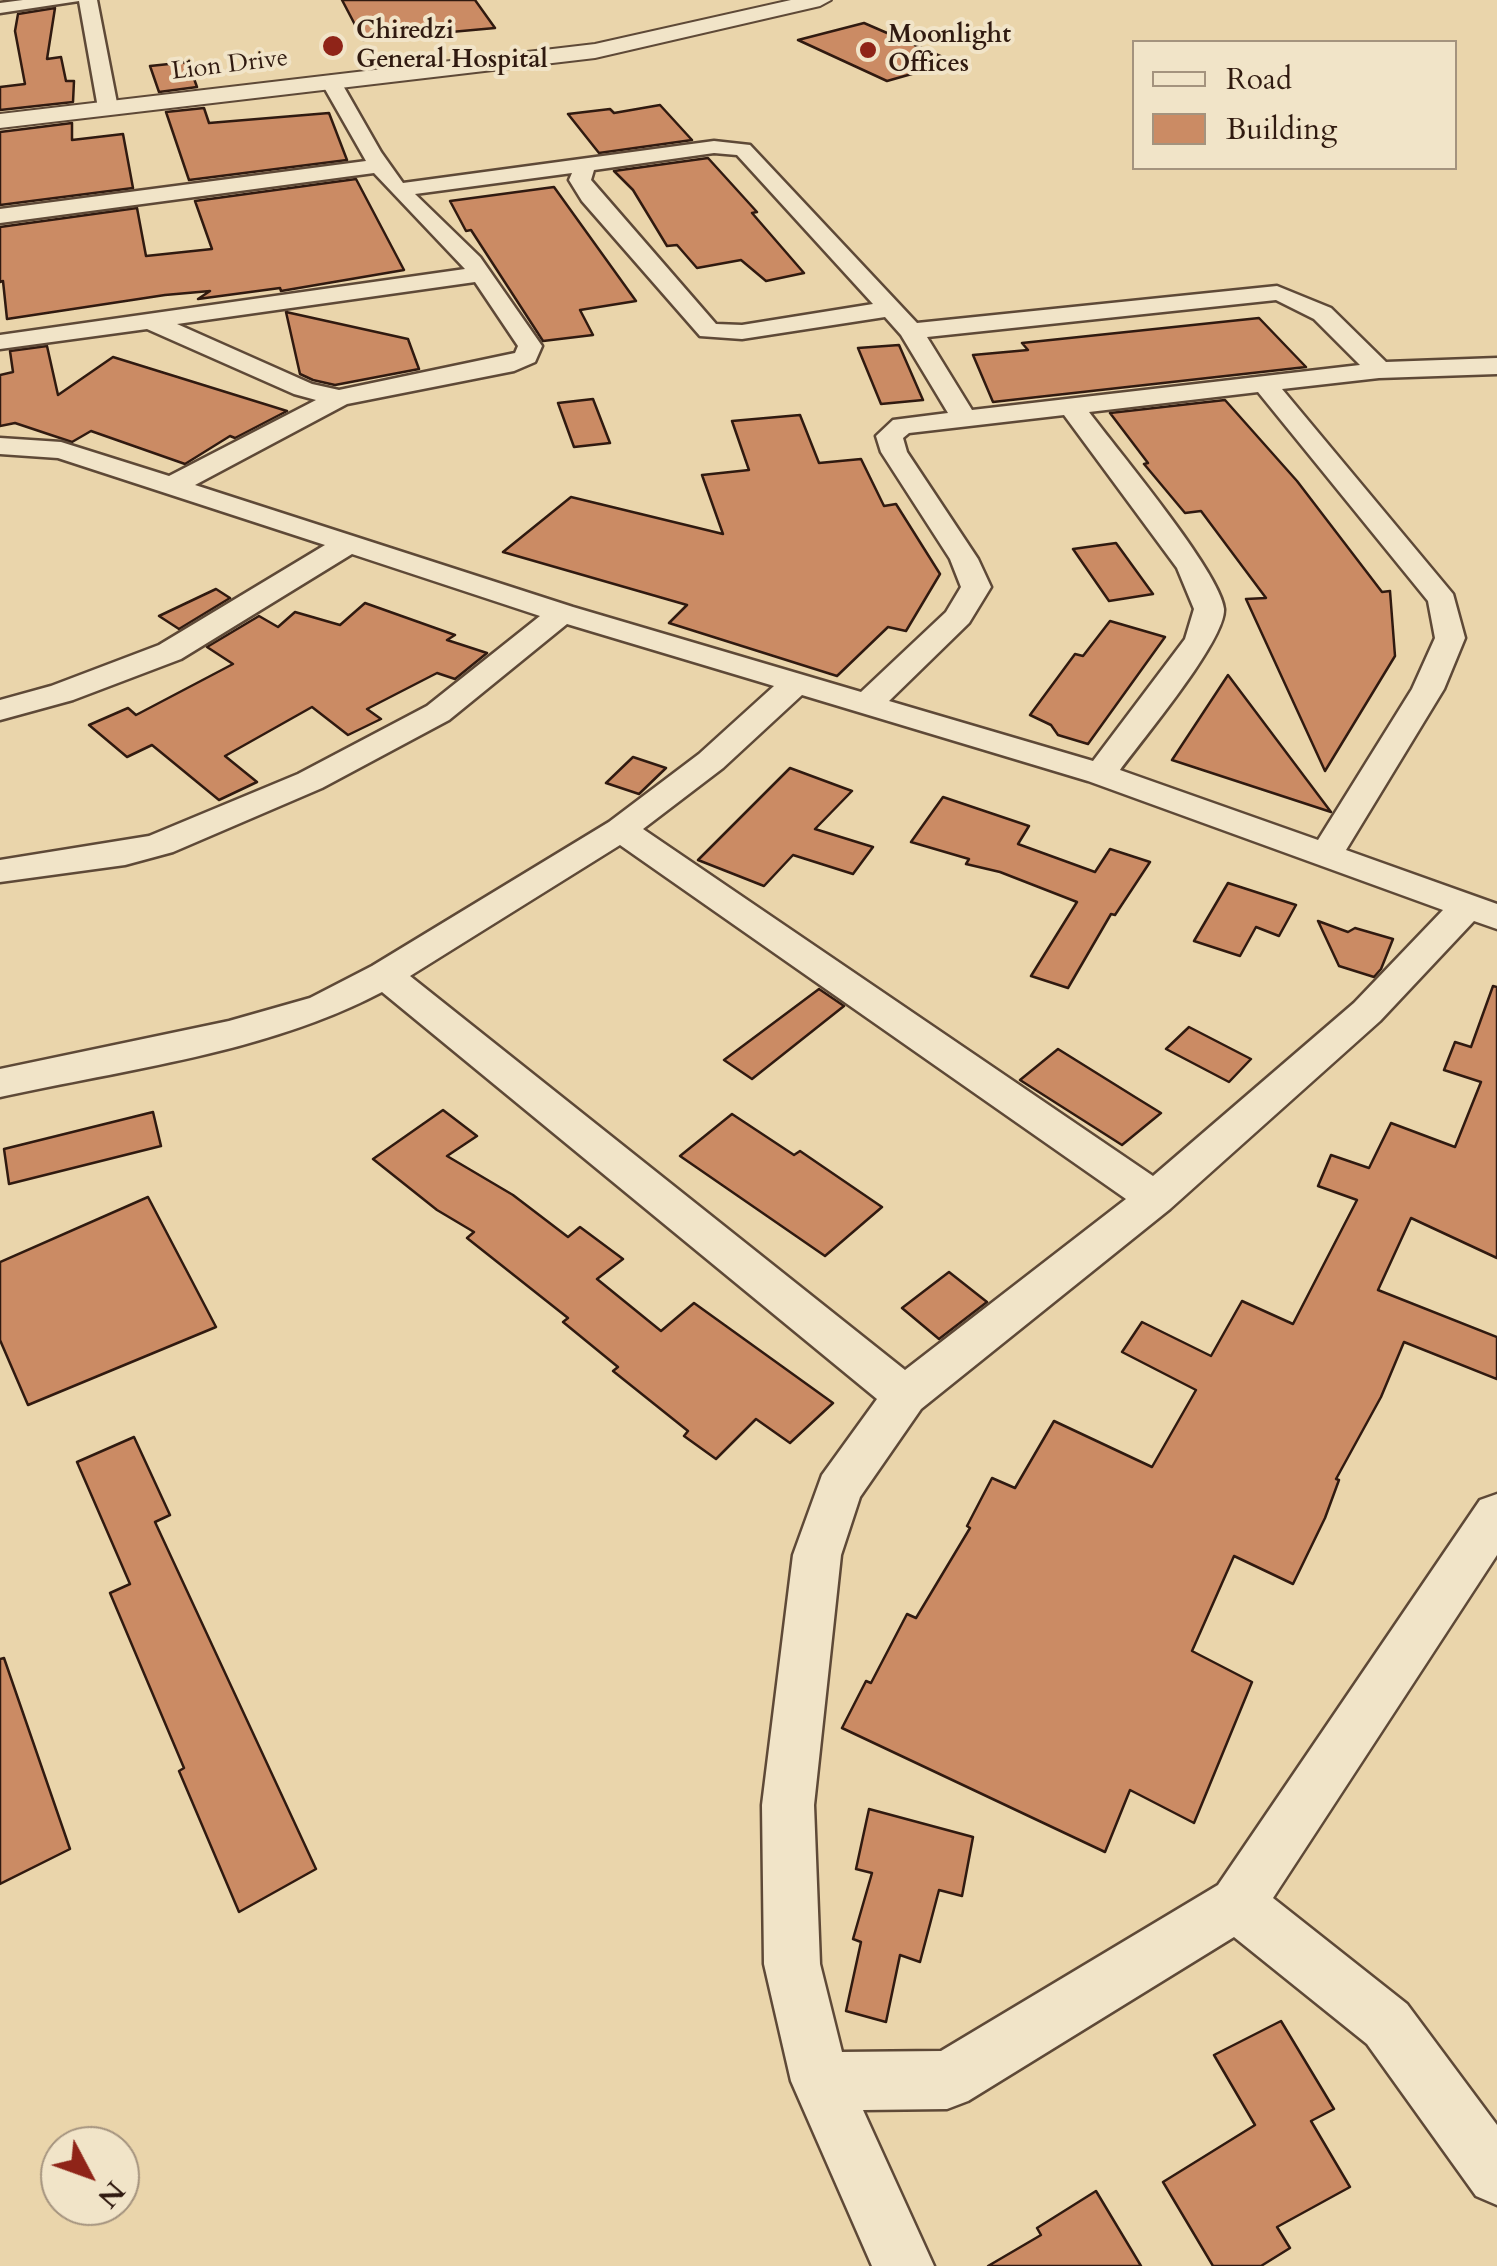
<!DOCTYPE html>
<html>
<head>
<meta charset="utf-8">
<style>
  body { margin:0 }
  #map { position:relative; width:1497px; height:2266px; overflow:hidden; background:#ead5ab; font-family:Cardo,serif }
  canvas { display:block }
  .legend { position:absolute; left:1132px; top:40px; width:325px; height:130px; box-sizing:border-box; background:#f1e4c8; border:2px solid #a4937e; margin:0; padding:12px 18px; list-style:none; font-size:30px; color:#301a10 }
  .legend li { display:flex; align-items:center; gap:20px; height:50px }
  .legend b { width:50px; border:2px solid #a4937e }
  .north { position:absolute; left:40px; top:2126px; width:100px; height:100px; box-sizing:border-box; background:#f1e4c8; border:2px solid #a4937e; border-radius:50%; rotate:131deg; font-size:28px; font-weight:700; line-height:40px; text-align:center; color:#301a10 }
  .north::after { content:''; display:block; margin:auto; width:35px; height:45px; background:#8f2418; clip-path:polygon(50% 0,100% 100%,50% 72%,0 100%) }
</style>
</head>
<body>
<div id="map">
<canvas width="1497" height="2266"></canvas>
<ul class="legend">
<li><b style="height:12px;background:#f1e4c8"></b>Road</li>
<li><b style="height:28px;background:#cb8b64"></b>Building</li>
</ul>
<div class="north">N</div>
</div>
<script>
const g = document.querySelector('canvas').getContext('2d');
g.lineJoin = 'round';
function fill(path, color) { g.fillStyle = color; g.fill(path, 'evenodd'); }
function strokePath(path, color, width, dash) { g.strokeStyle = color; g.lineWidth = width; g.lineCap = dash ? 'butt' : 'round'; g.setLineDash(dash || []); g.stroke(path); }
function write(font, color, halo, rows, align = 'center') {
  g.font = font + ' Cardo,serif'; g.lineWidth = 8; g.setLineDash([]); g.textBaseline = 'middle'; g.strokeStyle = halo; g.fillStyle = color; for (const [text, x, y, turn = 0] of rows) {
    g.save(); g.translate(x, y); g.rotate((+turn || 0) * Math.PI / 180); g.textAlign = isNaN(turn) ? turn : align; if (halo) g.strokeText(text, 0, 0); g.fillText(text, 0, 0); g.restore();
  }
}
const building = new Path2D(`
  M342,0H475L495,28L363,40Z
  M55,8L47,59L61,57L66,81H74L73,102L0,110V87L25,84L15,31L18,14Z
  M864,23L954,62L887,81L798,40Z
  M188,62L197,87L159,92L150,66Z
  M660,105L692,140L599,153L568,114L610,109L614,113Z
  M204,108L209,123L329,113L347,160L189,180L166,112Z
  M72,123V140L123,134L133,188L0,205V132Z
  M708,158L757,212L752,213L804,273L766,281L741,260L697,268L677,245L667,246L633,190L614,171Z
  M356,179L404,270L281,291L280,288L198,299L210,291L165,295L7,319L3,281L0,282V227L137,208L146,256L212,249L195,201Z
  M554,187L636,301L580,310L593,335L543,341L471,230L466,231L450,201Z
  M286,312L408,339L419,369L335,385L313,380L300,374Z
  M1259,318L1306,367L993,402L973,355L1028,350L1022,343Z
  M899,345L923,400L881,404L858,348Z
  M47,346L58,395L113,357L287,411L235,438L230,436L185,464L91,431L72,442L15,423L0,426V375L13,372L10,351Z
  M593,399L610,443L574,447L558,403Z
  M1225,400L1297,481L1382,592L1390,591L1395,656L1325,771L1246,599L1266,598L1201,511L1185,513L1144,464L1148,463L1110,413Z
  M800,415L819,463L861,459L884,506L896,504L940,574L906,631L888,627L837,676L669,623L687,605L503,552L571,497L723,534L702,475L749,470L732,421Z
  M1116,543L1153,594L1109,601L1073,549Z
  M216,589L230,598L179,629L159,616Z
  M365,603L455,635L447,640L487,653L455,679L437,673L367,709L381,719L348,735L312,707L225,756L257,782L219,800L152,745L127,757L89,725L128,708L136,715L233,664L207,647L259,616L278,627L295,612L340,625Z
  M1110,621L1165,637L1088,744L1058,735L1051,725L1030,715L1075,654L1083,656Z
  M1228,675L1331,812L1172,760Z
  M633,757L666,768L639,794L606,783Z
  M790,768L852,791L815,829L873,847L853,874L793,855L764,886L698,860Z
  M943,797L1029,826L1018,844L1095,872L1110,849L1150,862L1115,915L1111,914L1068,988L1031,976L1077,902L1000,872L966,864L969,859L911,842Z
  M1228,883L1296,905L1279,936L1256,927L1240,956L1194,941Z
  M1318,921L1348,932L1355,928L1393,939L1381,969L1374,977L1339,966Z
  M1493,986L1497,987V1258L1411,1218L1378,1290L1497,1337V1379L1404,1342L1381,1397L1336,1479L1339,1480L1325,1518L1293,1584L1234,1556L1192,1651L1252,1682L1194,1823L1130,1790L1105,1852L842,1728L866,1681L871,1683L907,1614L916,1618L970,1528L967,1526L992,1478L1015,1488L1054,1421L1152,1467L1196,1390L1122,1352L1142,1322L1211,1356L1242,1301L1293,1324L1357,1200L1318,1186L1331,1155L1369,1168L1391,1123L1455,1147L1481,1082L1444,1070L1455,1042L1471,1047Z
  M819,989L844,1006L752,1079L724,1060Z
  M1189,1027L1251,1059L1229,1082L1166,1049Z
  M1058,1049L1135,1097L1161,1113L1122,1145L1020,1080Z
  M443,1110L477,1136L447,1156L513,1195L568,1237L580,1227L623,1259L597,1279L661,1331L694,1303L833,1403L790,1443L756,1419L716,1459L684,1436L688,1431L613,1371L618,1367L563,1322L568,1318L467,1238L474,1232L437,1210L373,1159Z
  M153,1112L161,1146L9,1184L4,1149Z
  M732,1114L794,1155L800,1151L882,1207L825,1256L680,1156Z
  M148,1197L216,1327L28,1405L0,1340V1262Z
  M949,1272L987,1302L939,1339L902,1308Z
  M134,1437L170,1515L155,1522L316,1869L239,1912L179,1771L184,1768L110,1593L130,1584L77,1462Z
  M4,1658L70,1849L0,1884V1659Z
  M869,1809L973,1837L962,1896L939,1890L920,1962L900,1955L886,2022L846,2011L861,1942L853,1939L872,1873L856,1869Z
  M1281,2021L1334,2109L1311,2121L1350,2187L1277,2227L1290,2248L1261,2266H1213L1163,2182L1255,2125L1214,2055Z
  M1096,2191L1141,2266H988L1041,2235L1037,2228Z`);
fill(building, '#cb8b64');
strokePath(building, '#301a10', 2.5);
const minor = new Path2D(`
  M23,0H97L118,108L115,112L108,114L98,108L79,1L0,13V3Z
  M331,76L341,82L381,152L403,183L714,141L750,145L917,323L1277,286L1331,308L1386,362L1497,358V374L1379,378L1282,389L1453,594L1465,638L1444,689L1346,850L1497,904V929L1474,921L1380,1021L1170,1209L921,1409L860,1497L841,1555L814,1805L820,1964L842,2052L941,2051L1218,1885L1480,1500L1497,1494V1555L1273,1898L1407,2004L1497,2125V2205L1476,2196L1367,2044L1234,1937L968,2101L947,2109L863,2110L934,2266H872L791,2081L764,1964L762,1805L793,1555L822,1475L877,1399L382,992C266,1053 127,1069 0,1097V1069L229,1021L310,998L372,966L609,822L699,754L774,686L567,624L449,720L322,788L173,852L125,865L0,882V860L149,836L298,774L427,706L540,616L352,554L181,659L73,700L0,720V700L51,686L159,645L325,545L58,458L0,454V438L61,442L169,476L316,400L294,394L147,329L0,349V335L465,269L374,173L0,223V209L366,161L321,82ZM714,153L737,155L873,304L742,325L716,324L591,180L594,170ZM572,173L569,180L582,201L700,336L742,339L885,317L901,335L948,413L893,420L876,436L881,452L950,559L961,587L946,612L861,692L573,607L195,485L347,404L514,371L535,362L542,346L480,257L415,194ZM475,282L518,346L515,353L339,390L312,384L177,324ZM1276,300L1314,319L1360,365L972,410L927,337ZM1258,392L1428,601L1435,638L1412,689L1318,840L1120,770C1141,741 1226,640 1224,609C1221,573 1115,447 1089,412ZM1064,415L1177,568L1194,609L1185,639L1093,761L889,701L969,623L991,587L978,559L907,452L903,438L909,433ZM802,695L1088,781L1443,910L1354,1003L1153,1176L643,829L723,768ZM620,845L1126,1199L905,1370L410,976Z`);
const tertiary = new Path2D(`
  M791,0H831L820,6L595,58L0,128V114L595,44Z`);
strokePath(minor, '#5e4937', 5);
strokePath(tertiary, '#5e4937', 4);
fill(minor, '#f1e4c8');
fill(tertiary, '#f1e4c8');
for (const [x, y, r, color] of [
  [333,46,12,"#8f2418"],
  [868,50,10,"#8f2418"]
]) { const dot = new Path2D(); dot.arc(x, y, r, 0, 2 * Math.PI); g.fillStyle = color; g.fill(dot); strokePath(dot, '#f1e4c8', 4); }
write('bold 25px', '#301a10', '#f1e4c8', [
  ["Chiredzi",356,32],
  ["General Hospital",356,61],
  ["Moonlight",888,36],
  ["Offices",888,65]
], 'left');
write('25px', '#301a10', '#f1e4c8', [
  ["Lion Drive",230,66,-7]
]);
</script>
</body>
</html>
